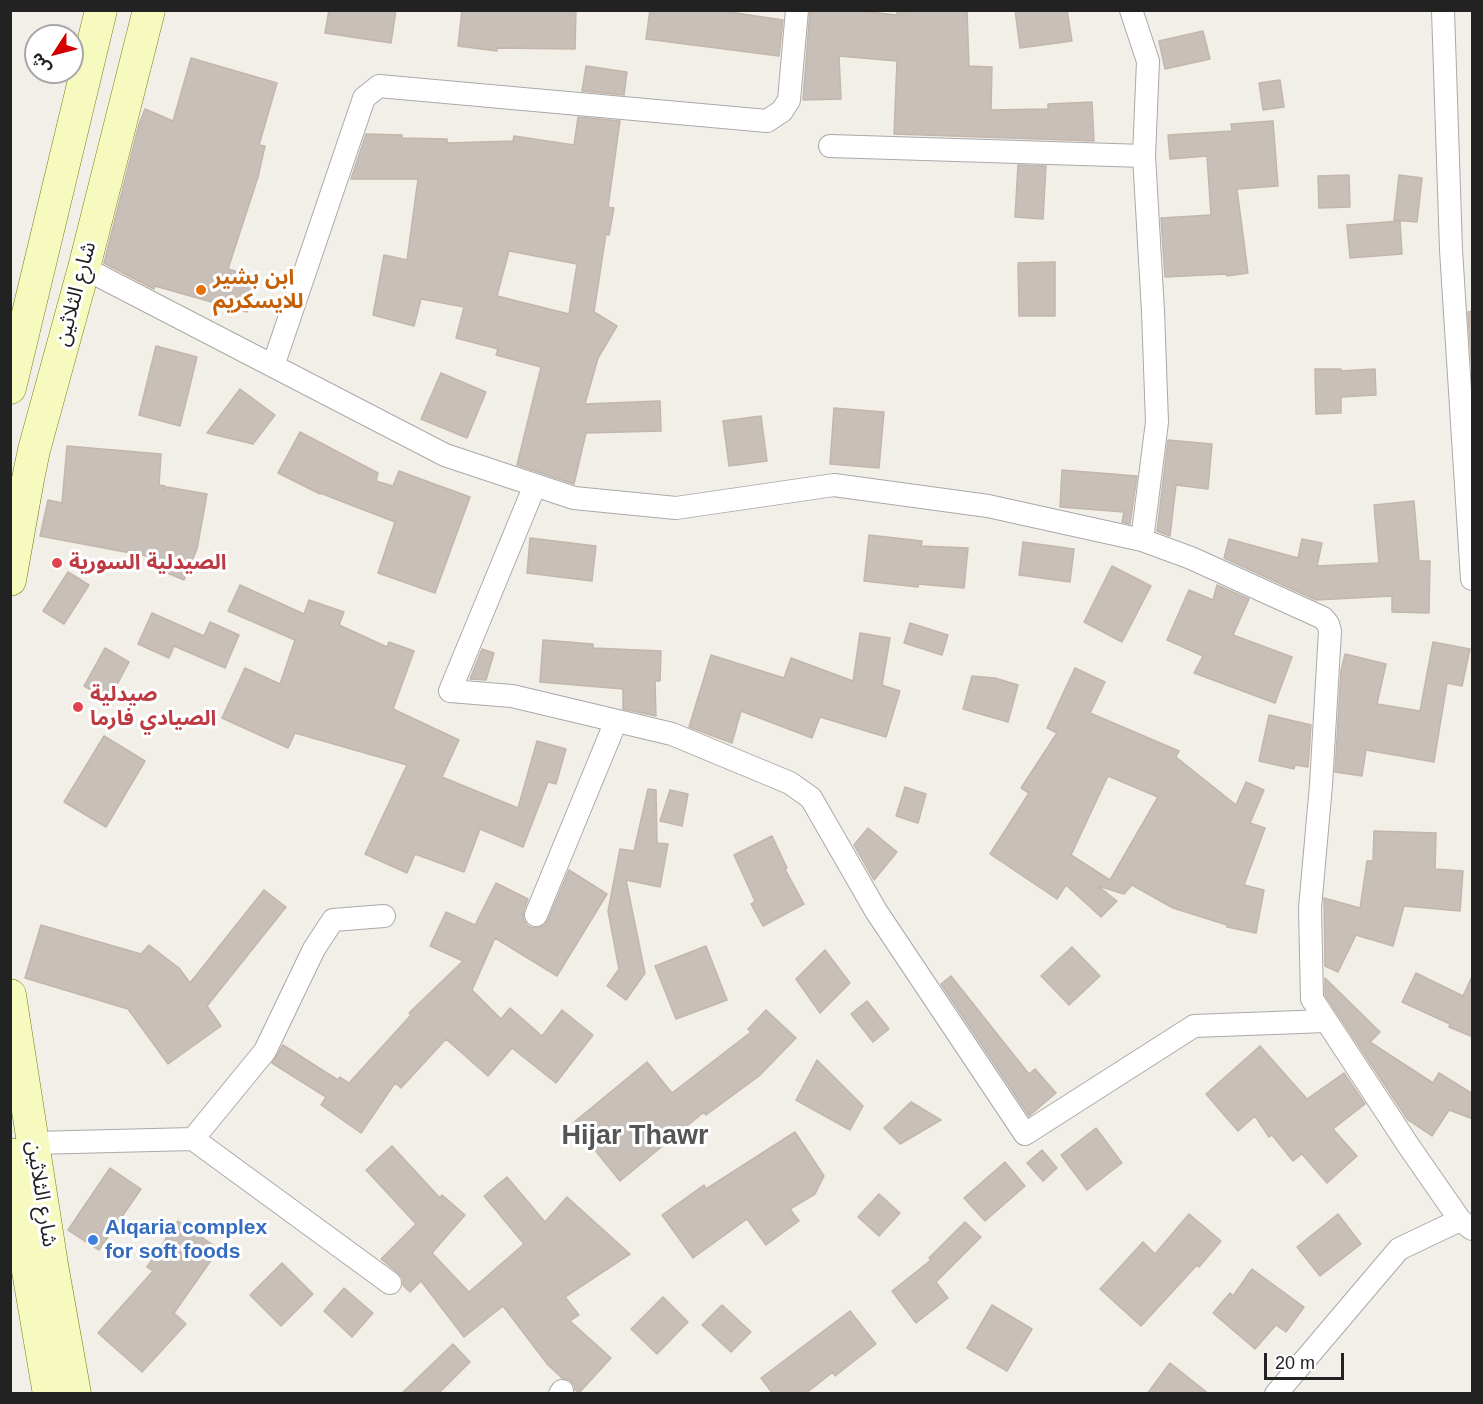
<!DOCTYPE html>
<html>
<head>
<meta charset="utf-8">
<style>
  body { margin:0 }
  #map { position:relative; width:1483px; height:1404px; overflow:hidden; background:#f2efe9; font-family:Arial,"Noto Sans Arabic",sans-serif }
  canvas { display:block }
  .frame { position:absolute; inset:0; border:12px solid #222; pointer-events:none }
  .north { position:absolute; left:24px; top:24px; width:60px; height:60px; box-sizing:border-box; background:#fff; border:2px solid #a7a7a7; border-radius:50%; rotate:234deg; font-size:16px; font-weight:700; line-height:24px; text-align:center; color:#222 }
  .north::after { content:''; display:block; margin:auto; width:21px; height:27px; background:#d40000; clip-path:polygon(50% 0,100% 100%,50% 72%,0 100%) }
  .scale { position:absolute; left:1264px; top:1353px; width:80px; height:27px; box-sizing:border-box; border:3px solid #222; border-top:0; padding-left:8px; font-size:18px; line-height:21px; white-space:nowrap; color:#222; -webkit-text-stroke:4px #fff; paint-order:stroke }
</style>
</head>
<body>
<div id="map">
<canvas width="1483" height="1404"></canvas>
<div class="frame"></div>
<div class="north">ش</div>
<div class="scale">20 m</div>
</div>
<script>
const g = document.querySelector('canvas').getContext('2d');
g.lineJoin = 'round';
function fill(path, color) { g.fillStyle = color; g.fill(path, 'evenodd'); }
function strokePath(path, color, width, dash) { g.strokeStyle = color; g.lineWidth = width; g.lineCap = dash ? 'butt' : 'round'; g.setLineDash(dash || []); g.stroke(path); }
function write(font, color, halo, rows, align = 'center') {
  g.font = font + ' Arial,"Noto Sans Arabic",sans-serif'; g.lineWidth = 6; g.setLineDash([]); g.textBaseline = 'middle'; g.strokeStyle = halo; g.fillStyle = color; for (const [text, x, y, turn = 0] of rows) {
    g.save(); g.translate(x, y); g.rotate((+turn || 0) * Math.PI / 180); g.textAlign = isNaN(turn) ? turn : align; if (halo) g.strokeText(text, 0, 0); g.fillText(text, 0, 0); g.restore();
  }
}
const building = new Path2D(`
  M329,10H396L391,43L325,33Z
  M462,10H576L575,49L497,48V51L458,46Z
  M650,10H716L783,20L779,56L646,39Z
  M810,10H851L897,15V12L967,10L969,66L992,67L991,110L1048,109V104L1092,102L1094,141L894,134L897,61L839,56L841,99L803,100Z
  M1015,10H1067L1072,41L1020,48Z
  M1203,31L1210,59L1165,69L1159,41Z
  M191,58L277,83L259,145L265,146L258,177L228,269L256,277L247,312L155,286L154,289L104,263L139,124L145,109L173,121Z
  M586,66L627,72L624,95L582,91Z
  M1280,80L1284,107L1263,110L1259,83Z
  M578,117L620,121L608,207L614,208L609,235L606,234L594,312L617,326L598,358L585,404L660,401L661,431L586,433L574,484L517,465L541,367L496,355L498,349L456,338L464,307L421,299L414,326L373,315L384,255L407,260L418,179H351L366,134L402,135V138L447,139V143L513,141L514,136L574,145ZM509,251L577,264L569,314L497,296Z
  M1273,121L1278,186L1237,189L1248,273L1227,276L1226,274L1165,277L1161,218L1211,215L1207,156L1170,159L1168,135L1232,131L1231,124Z
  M1018,165L1046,166L1043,219L1015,217Z
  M1349,175L1350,207L1319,208L1318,176Z
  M1399,175L1422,178L1417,222L1394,220Z
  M1400,221L1402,254L1350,258L1347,225Z
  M1055,262V316H1019L1018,263Z
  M1473,311V374H1472L1468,312Z
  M156,346L197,357L180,426L139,415Z
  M1315,369H1341V371L1375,369L1376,395L1341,397V413L1316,414Z
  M441,373L486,392L467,438L421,419Z
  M240,389L275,415L253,444L207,433Z
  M834,408L884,412L879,468L830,464Z
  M761,416L767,461L729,466L723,421Z
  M300,432L378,473L376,481L393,486L399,471L470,497L435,593L378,573L395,522L320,493V494L278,473Z
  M1168,440L1212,444L1208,489L1176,485L1170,536L1157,531Z
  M67,446L161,454L159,485L165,486L164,491L167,487L207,494L197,549L184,580L153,567L157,558L40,536L48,500L62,503Z
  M1062,470L1137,476L1130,524L1122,522L1124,512L1060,507Z
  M1414,501L1419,561H1430L1429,613L1392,612V596L1316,600L1224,558L1229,539L1298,558L1302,539L1322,543L1317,566L1379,563L1374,505Z
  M869,535L922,541L921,546L968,548L964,588L918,584V587L864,581Z
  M530,538L596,546L592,581L527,573Z
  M1023,542L1074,549L1070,582L1019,575Z
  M1112,566L1151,586L1122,642L1084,622Z
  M68,572L89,585L64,624L43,611Z
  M240,585L304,614L309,600L344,612L339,625L387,647L389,642L414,651L393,709L459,740L442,777L518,808L537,741L566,749L556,784L548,782L523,847L480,829L464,872L415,854L407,873L365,854L407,765L295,733L288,748L222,718L245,668L280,684L295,640L228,611Z
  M1217,585L1249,599L1233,635L1292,657L1275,703L1194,673L1203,656L1167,640L1189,590L1213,600Z
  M152,613L204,636L210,622L239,635L225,668L174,646L169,658L138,644Z
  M910,623L948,635L942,655L904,643Z
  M860,633L890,638L882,685L900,691L886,737L820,717L812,738L741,711L732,743L689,727L711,655L784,678L791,658L853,681Z
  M543,640L593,644V648L661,651L660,681H655L656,716L623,709V689L540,682Z
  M1433,642L1470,649L1462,686L1447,683L1434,762L1366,750L1362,776L1335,772L1341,671L1345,654L1386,664L1377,704L1420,711Z
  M105,648L129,662L109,700L84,686Z
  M482,649L494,653L486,680L470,679Z
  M1075,668L1105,682L1090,713L1179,751L1176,757L1236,805L1246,782L1264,790L1250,823L1265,828L1244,885L1264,890L1256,933L1227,927V925L1173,908L1132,885L1124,894L1098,886L1117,901L1101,917L1066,885L1057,899L990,854L1029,793L1021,788L1057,733L1047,728ZM1108,776L1158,797L1110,880L1071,855Z
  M972,676L995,678L1018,685L1008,722L963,709Z
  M1269,715L1311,725L1308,767L1295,765L1294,769L1259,761Z
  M104,736L145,761L106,827L64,802Z
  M905,787L926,794L918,823L896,816Z
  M648,789L656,790L657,843L668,844L660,887L626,880L645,973L626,1000L607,986L619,969L608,911L620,849L634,851Z
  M670,790L688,794L682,826L660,821Z
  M868,828L897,852L874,880L854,845Z
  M1374,831L1436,833L1435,869L1463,871L1460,911L1404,906L1393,946L1356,935L1338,972L1325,966L1324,898L1360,908L1367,861H1373Z
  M772,836L787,868L785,869L804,904L763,926L751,904L755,901L734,855Z
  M569,870L607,894L557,976L495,938L472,990L501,1019L510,1008L542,1036L562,1010L593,1035L556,1083L512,1048L488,1076L446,1039L401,1088L395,1083L361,1133L321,1105L326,1097L272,1063L283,1045L338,1080L340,1077L349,1083L411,1015L409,1013L463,961L430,946L446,912L475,925L496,883L528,899L524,910L523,917L526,924L530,927L538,928L545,925L548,920Z
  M264,890L286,907L207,1006L221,1026L168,1064L128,1009L25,978L41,925L141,954L149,945L179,968L190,983Z
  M706,946L727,1000L676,1019L655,966Z
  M1072,947L1100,976L1069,1005L1041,976Z
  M825,950L850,983L820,1013L796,979Z
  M1416,973L1463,996L1473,974V1037L1449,1027L1450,1024L1402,1002Z
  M951,976L1029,1074L1035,1069L1056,1093L1029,1116L941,984Z
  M1325,978L1380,1032L1370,1042L1433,1083L1439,1073L1473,1094V1119L1449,1110L1432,1136L1408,1120L1325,995Z
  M867,1001L889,1029L873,1042L851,1014Z
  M766,1010L796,1038L759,1076L706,1115L704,1112L620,1181L573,1123L647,1062L672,1093L751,1032L748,1029Z
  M1260,1046L1307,1099L1344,1073L1365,1104L1333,1129L1357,1156L1327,1183L1302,1154L1293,1161L1272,1135L1269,1137L1255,1116L1238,1131L1206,1094Z
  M817,1060L863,1106L850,1130L796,1100Z
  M911,1102L941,1120L900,1144L884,1128Z
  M1096,1128L1122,1163L1087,1190L1061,1155Z
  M795,1132L824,1176L815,1194L790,1209L799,1221L766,1245L747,1219L693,1258L662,1215L704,1185L706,1189Z
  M392,1146L440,1198L442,1195L465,1215L432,1253L469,1292L524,1244L484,1196L507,1177L545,1222L567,1197L630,1254L565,1297L579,1315L570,1321L611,1358L579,1393L575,1390L574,1385L570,1380L562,1378L548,1365L503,1306L464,1337L421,1281L410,1292L403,1285V1278L398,1273L381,1259L416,1224L366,1170Z
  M1042,1150L1057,1168L1043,1181L1027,1163Z
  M1005,1162L1025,1186L985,1221L964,1198Z
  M110,1168L141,1189L99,1250L68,1230Z
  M879,1194L900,1213L879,1236L858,1217Z
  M1189,1214L1221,1241L1199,1267L1197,1265L1141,1326L1100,1289L1143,1242L1155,1254Z
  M1338,1214L1361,1244L1320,1276L1297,1247Z
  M178,1221L219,1249L174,1313L186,1324L142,1372L98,1333L153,1271L147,1267Z
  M965,1222L981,1237L936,1282L948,1298L916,1323L892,1291L931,1260L929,1258Z
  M282,1263L313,1294L281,1326L250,1295Z
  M1252,1269L1304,1307L1286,1332L1276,1325L1255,1349L1213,1313L1230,1293L1233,1296Z
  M344,1288L373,1313L352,1337L324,1311Z
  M663,1297L688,1322L657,1354L631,1329Z
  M722,1305L751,1332L731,1352L702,1325Z
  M992,1305L1032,1329L1007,1371L967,1348Z
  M850,1311L876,1344L835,1376L833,1372L805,1394H773L761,1378Z
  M453,1344L470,1362L438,1394H401Z
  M1170,1363L1209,1394H1147Z`);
fill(building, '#c7bfb8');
strokePath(building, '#c4b6ab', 1.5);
const street = new Path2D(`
  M1131,10L1148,61L1144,156L1153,311L1157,422L1142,540
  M1443,10L1451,250L1472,579
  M830,146L1144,156
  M84,268L445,455L574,498L676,508L834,485L988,506L1142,540L1191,558L1323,618L1328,624L1330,631L1321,785L1310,908L1312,999L1408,1145L1460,1220L1472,1229
  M273,366L364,98L379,86L767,121L782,111L789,100L797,10
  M535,485L450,691L512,696L672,734L790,783L811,798L876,911L1025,1134L1194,1026L1326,1021
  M536,915L616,721
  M193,1139L265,1051L314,949L333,920L384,916
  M33,1143L193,1139L390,1283
  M560,1394L562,1391
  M1276,1394L1399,1249L1460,1220`);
const secondary = new Path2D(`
  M10,388L101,10
  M10,580L28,479L34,450L84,268L149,10
  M10,995L52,1265L75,1394
  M10,1154L28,1271L49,1394`);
strokePath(street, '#a9a9a9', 24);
strokePath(secondary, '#707d05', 33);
strokePath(street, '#fff', 22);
strokePath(secondary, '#f7fabf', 32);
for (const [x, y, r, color] of [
  [201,290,6,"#e8710a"],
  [57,563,6,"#e0444e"],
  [78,707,6,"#e0444e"],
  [93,1240,6,"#3f7fe0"]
]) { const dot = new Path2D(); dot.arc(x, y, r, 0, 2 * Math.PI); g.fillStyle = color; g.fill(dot); strokePath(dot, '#fff', 2); }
write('bold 21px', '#c56008', '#fff', [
  ["ابن بشير",213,278],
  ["للايسكريم",213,302]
], 'left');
write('21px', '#222', '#fff', [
  ["شارع الثلاثين",76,294,-75],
  ["شارع الثلاثين",41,1194,81]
]);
write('bold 21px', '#be3a42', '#fff', [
  ["الصيدلية السورية",69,563],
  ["صيدلية",90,695],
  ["الصيادي فارما",90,719]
], 'left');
write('bold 21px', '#366cbe', '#fff', [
  ["Alqaria complex",105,1228],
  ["for soft foods",105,1252]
], 'left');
write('bold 27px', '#555', '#fff', [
  ["Hijar Thawr",635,1137]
]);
</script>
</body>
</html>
